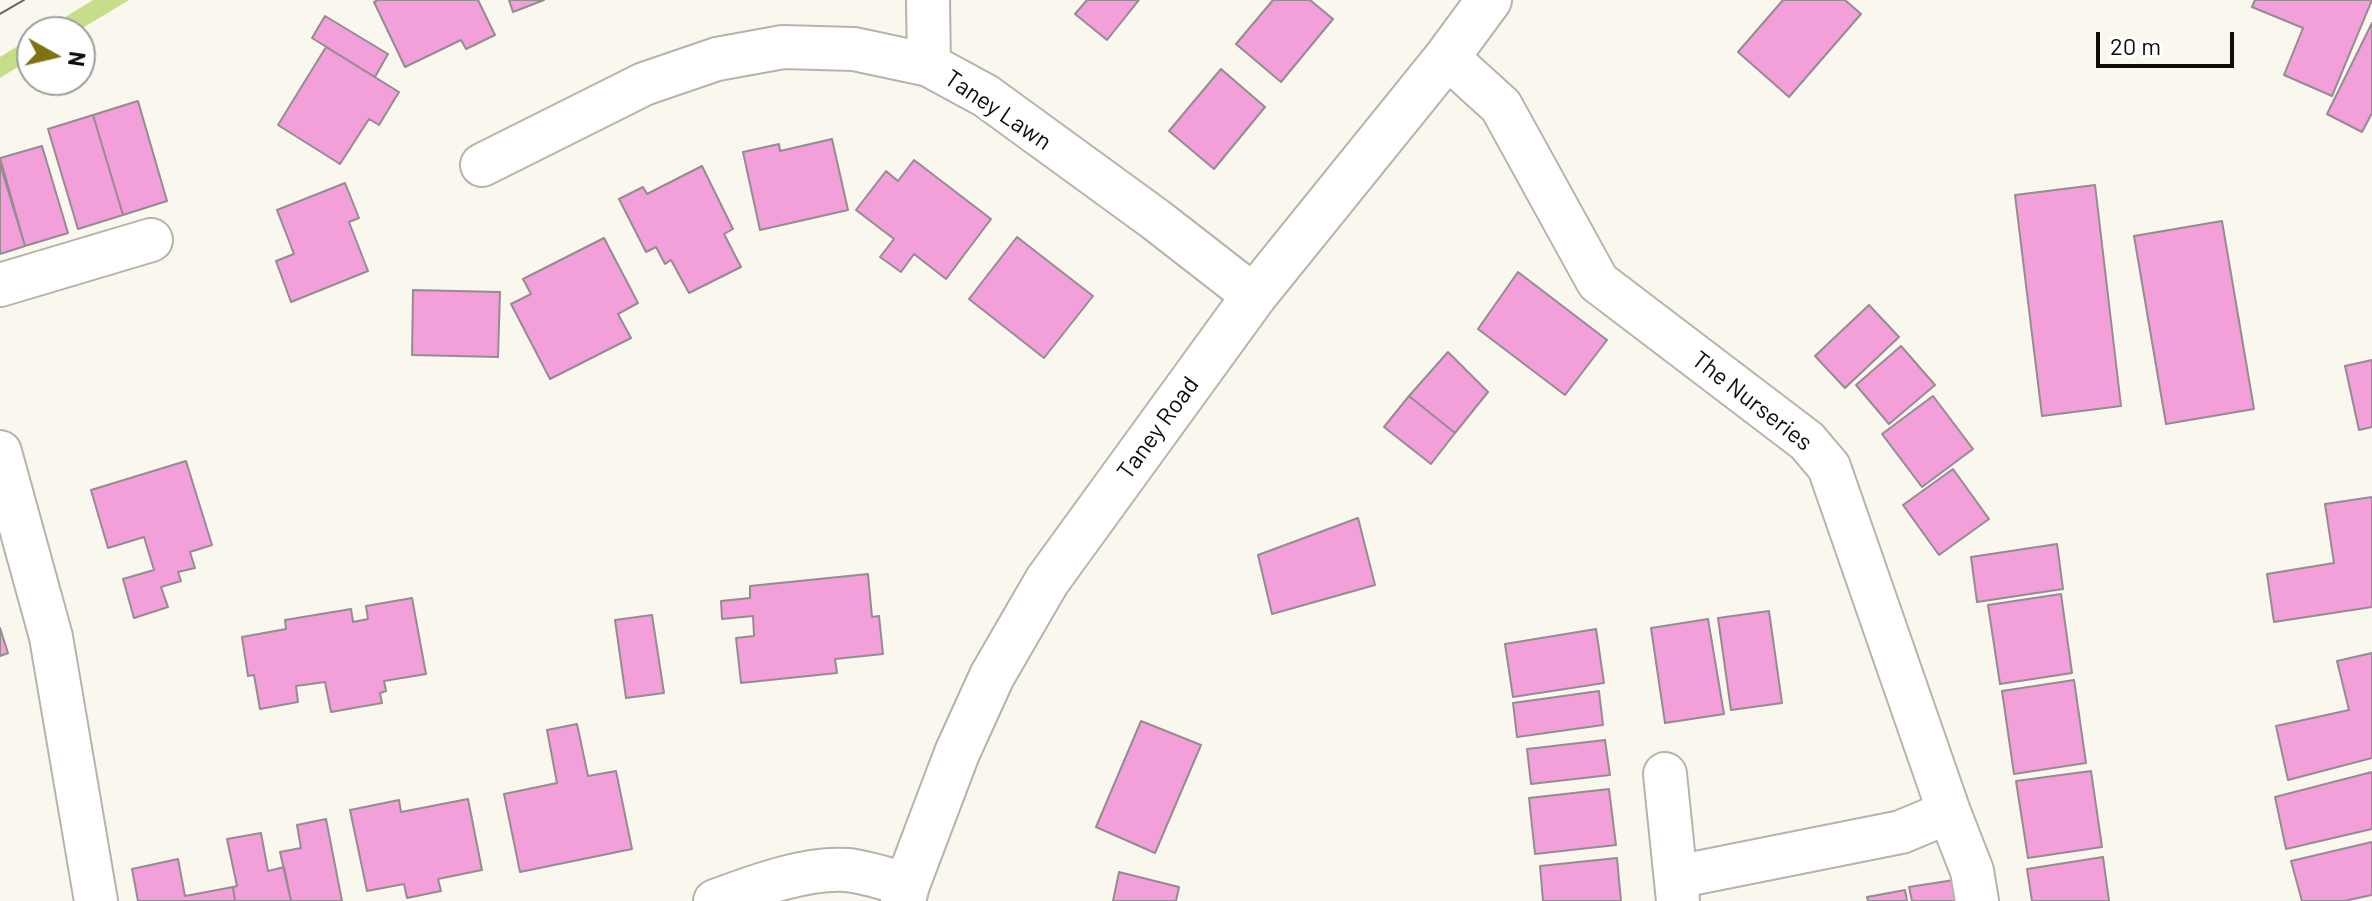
<!DOCTYPE html>
<html>
<head>
<meta charset="utf-8">
<style>
  body { margin:0 }
  #map { position:relative; width:2372px; height:901px; overflow:hidden; background:#faf7ef; font-family:Barlow,sans-serif }
  canvas { display:block }
  .north { position:absolute; left:16px; top:16px; width:80px; height:80px; box-sizing:border-box; background:#fff; border:2px solid #9f9e9d; border-radius:50%; rotate:98deg; font-size:22px; font-weight:700; line-height:32px; text-align:center; color:#0e0d0a }
  .north::after { content:''; display:block; margin:auto; width:28px; height:36px; background:#7e7212; clip-path:polygon(50% 0,100% 100%,50% 72%,0 100%) }
  .scale { position:absolute; left:2096px; top:32px; width:138px; height:36px; box-sizing:border-box; border:4px solid #0e0d0a; border-top:0; padding-left:10px; font-size:24px; line-height:28px; white-space:nowrap; color:#0e0d0a; -webkit-text-stroke:6px #fff; paint-order:stroke }
</style>
</head>
<body>
<div id="map">
<canvas width="2372" height="901"></canvas>
<div class="north">N</div>
<div class="scale">20 m</div>
</div>
<script>
const g = document.querySelector('canvas').getContext('2d');
g.lineJoin = 'round';
function fill(path, color) { g.fillStyle = color; g.fill(path, 'evenodd'); }
function strokePath(path, color, width, dash) { g.strokeStyle = color; g.lineWidth = width; g.lineCap = dash ? 'butt' : 'round'; g.setLineDash(dash || []); g.stroke(path); }
function write(font, color, halo, rows, align = 'center') {
  g.font = font + ' Barlow,sans-serif'; g.lineWidth = 8; g.setLineDash([]); g.textBaseline = 'middle'; g.strokeStyle = halo; g.fillStyle = color; for (const [text, x, y, turn = 0] of rows) {
    g.save(); g.translate(x, y); g.rotate((+turn || 0) * Math.PI / 180); g.textAlign = isNaN(turn) ? turn : align; if (halo) g.strokeText(text, 0, 0); g.fillText(text, 0, 0); g.restore();
  }
}
fill(new Path2D(`
  M93,0H129L76,32H41Z
  M32,37V58L0,78V57Z`), '#c6de89');
const building = new Path2D(`
  M378,0H478L495,35L466,49L461,40L405,67L374,2Z
  M509,0H544L513,12Z
  M1087,0H1139L1107,40L1075,14Z
  M1273,0H1310L1333,19L1281,82L1236,44Z
  M1783,0H1845L1861,14L1789,97L1738,52Z
  M2255,0H2372L2332,96L2284,75L2303,28L2252,7Z
  M325,16L388,54L375,77L312,38Z
  M2372,23V113L2362,132L2327,114Z
  M326,47L399,92L379,125L369,119L340,164L278,125Z
  M1221,69L1265,107L1214,169L1169,131Z
  M138,101L167,201L123,215L93,115Z
  M93,115L123,215L78,229L48,129Z
  M832,139L848,210L760,230L743,152L779,144L780,151Z
  M42,146L68,233L25,246L0,158Z
  M914,160L991,219L946,279L914,254L901,272L880,257L894,239L856,210L886,171L898,181Z
  M0,164L25,246L0,254Z
  M702,166L733,229L724,234L741,267L689,293L671,260L665,264L656,247L646,252L619,199L643,187L647,194Z
  M345,183L359,218L349,222L368,271L291,302L276,261L294,254L277,210Z
  M2095,185L2121,406L2042,416L2015,195Z
  M2222,221L2254,409L2166,424L2134,236Z
  M1017,237L1093,296L1044,358L969,299Z
  M604,238L638,303L618,314L631,338L550,379L511,304L531,294L523,279Z
  M1518,272L1607,340L1565,395L1478,329Z
  M413,290L500,292L498,357L412,355Z
  M1869,305L1899,337L1845,388L1815,356Z
  M1901,346L1935,385L1889,424L1856,385Z
  M1448,352L1488,392L1455,433L1409,396Z
  M2372,360V427L2359,430L2345,366Z
  M1409,396L1455,433L1431,464L1384,427Z
  M1933,396L1973,449L1922,487L1882,434Z
  M186,461L212,545L190,552L195,568L178,572L181,581L161,587L168,607L134,618L123,579L154,570L144,537L108,548L91,490Z
  M1953,469L1989,519L1939,555L1903,505Z
  M2372,497V607L2274,622L2267,574L2334,563L2325,504Z
  M1358,518L1375,585L1272,614L1258,555Z
  M2057,544L2063,589L1977,602L1971,557Z
  M868,574L872,617L879,616L883,654L835,659L837,673L741,683L736,638L754,636L753,616L722,619L721,601L750,598V586Z
  M2061,594L2072,673L2000,684L1988,605Z
  M412,598L426,674L384,681L386,691L380,693L382,703L331,712L325,682L296,686L298,702L260,709L254,675L248,676L242,637L286,629L285,620L351,609L353,622L368,619L366,606Z
  M1769,611L1782,703L1731,710L1718,618Z
  M652,615L664,693L626,698L615,620Z
  M1708,619L1724,714L1665,723L1651,628Z
  M0,628L8,653L0,656Z
  M1596,629L1604,683L1513,697L1505,644Z
  M2372,653V758L2288,780L2276,726L2349,710L2337,661Z
  M2074,680L2086,763L2014,774L2002,691Z
  M1599,691L1603,725L1517,737L1513,703Z
  M1141,721L1201,745L1155,853L1096,827Z
  M577,724L588,776L616,771L632,849L520,872L504,794L557,783L547,730Z
  M1605,740L1610,775L1531,784L1527,749Z
  M2091,771L2102,847L2028,858L2016,781Z
  M2372,772V829L2286,849L2275,797Z
  M1609,789L1616,845L1535,854L1529,798Z
  M468,799L482,870L438,879L441,891L407,898L404,884L367,891L350,810L399,800L401,812Z
  M326,819L342,901H291L280,852L301,848L297,825Z
  M261,833L268,871L284,867L291,901H235L233,887L237,886L227,839Z
  M2372,842V895L2344,901H2302L2291,861Z
  M2103,857L2109,901H2032L2027,869Z
  M1617,858L1621,901H1543L1540,866Z
  M178,859L185,896L233,887L235,901H138L132,869Z
  M1119,872L1179,887L1176,901H1113Z
  M1960,879L1963,901H1912L1909,887Z
  M1905,890L1907,901H1868L1867,897Z`);
fill(building, '#f29fda');
strokePath(building, '#948c91', 2);
const minor = new Path2D(`
  M928,0L929,65
  M1447,57L1501,106L1598,282L1807,441L1829,467L1949,812L1972,871L1977,901
  M482,165L644,84L717,59L783,47L854,49L929,65L986,96L1155,219L1254,296
  M0,285L151,240
  M0,452L51,637L96,901
  M1665,774L1678,901
  M1676,877L1901,832L1949,812
  M715,901C753,887 805,867 847,870C867,872 887,879 907,885`);
const secondary = new Path2D(`
  M903,901L907,885L957,753L992,676L1047,581L1254,296L1447,57L1489,0`);
strokePath(minor, '#b6b3ab', 46);
strokePath(secondary, '#b6b3ab', 48);
strokePath(minor, '#fff', 42);
strokePath(secondary, '#fff', 44);
strokePath(new Path2D(`
  M0,14L24,0`), '#62605b', 2);
write('24px', '#0e0d0a', '#fff', [
  ["Taney Lawn",998,110,34],
  ["The Nurseries",1752,401,38],
  ["Taney Road",1158,428,-54]
]);
</script>
</body>
</html>
